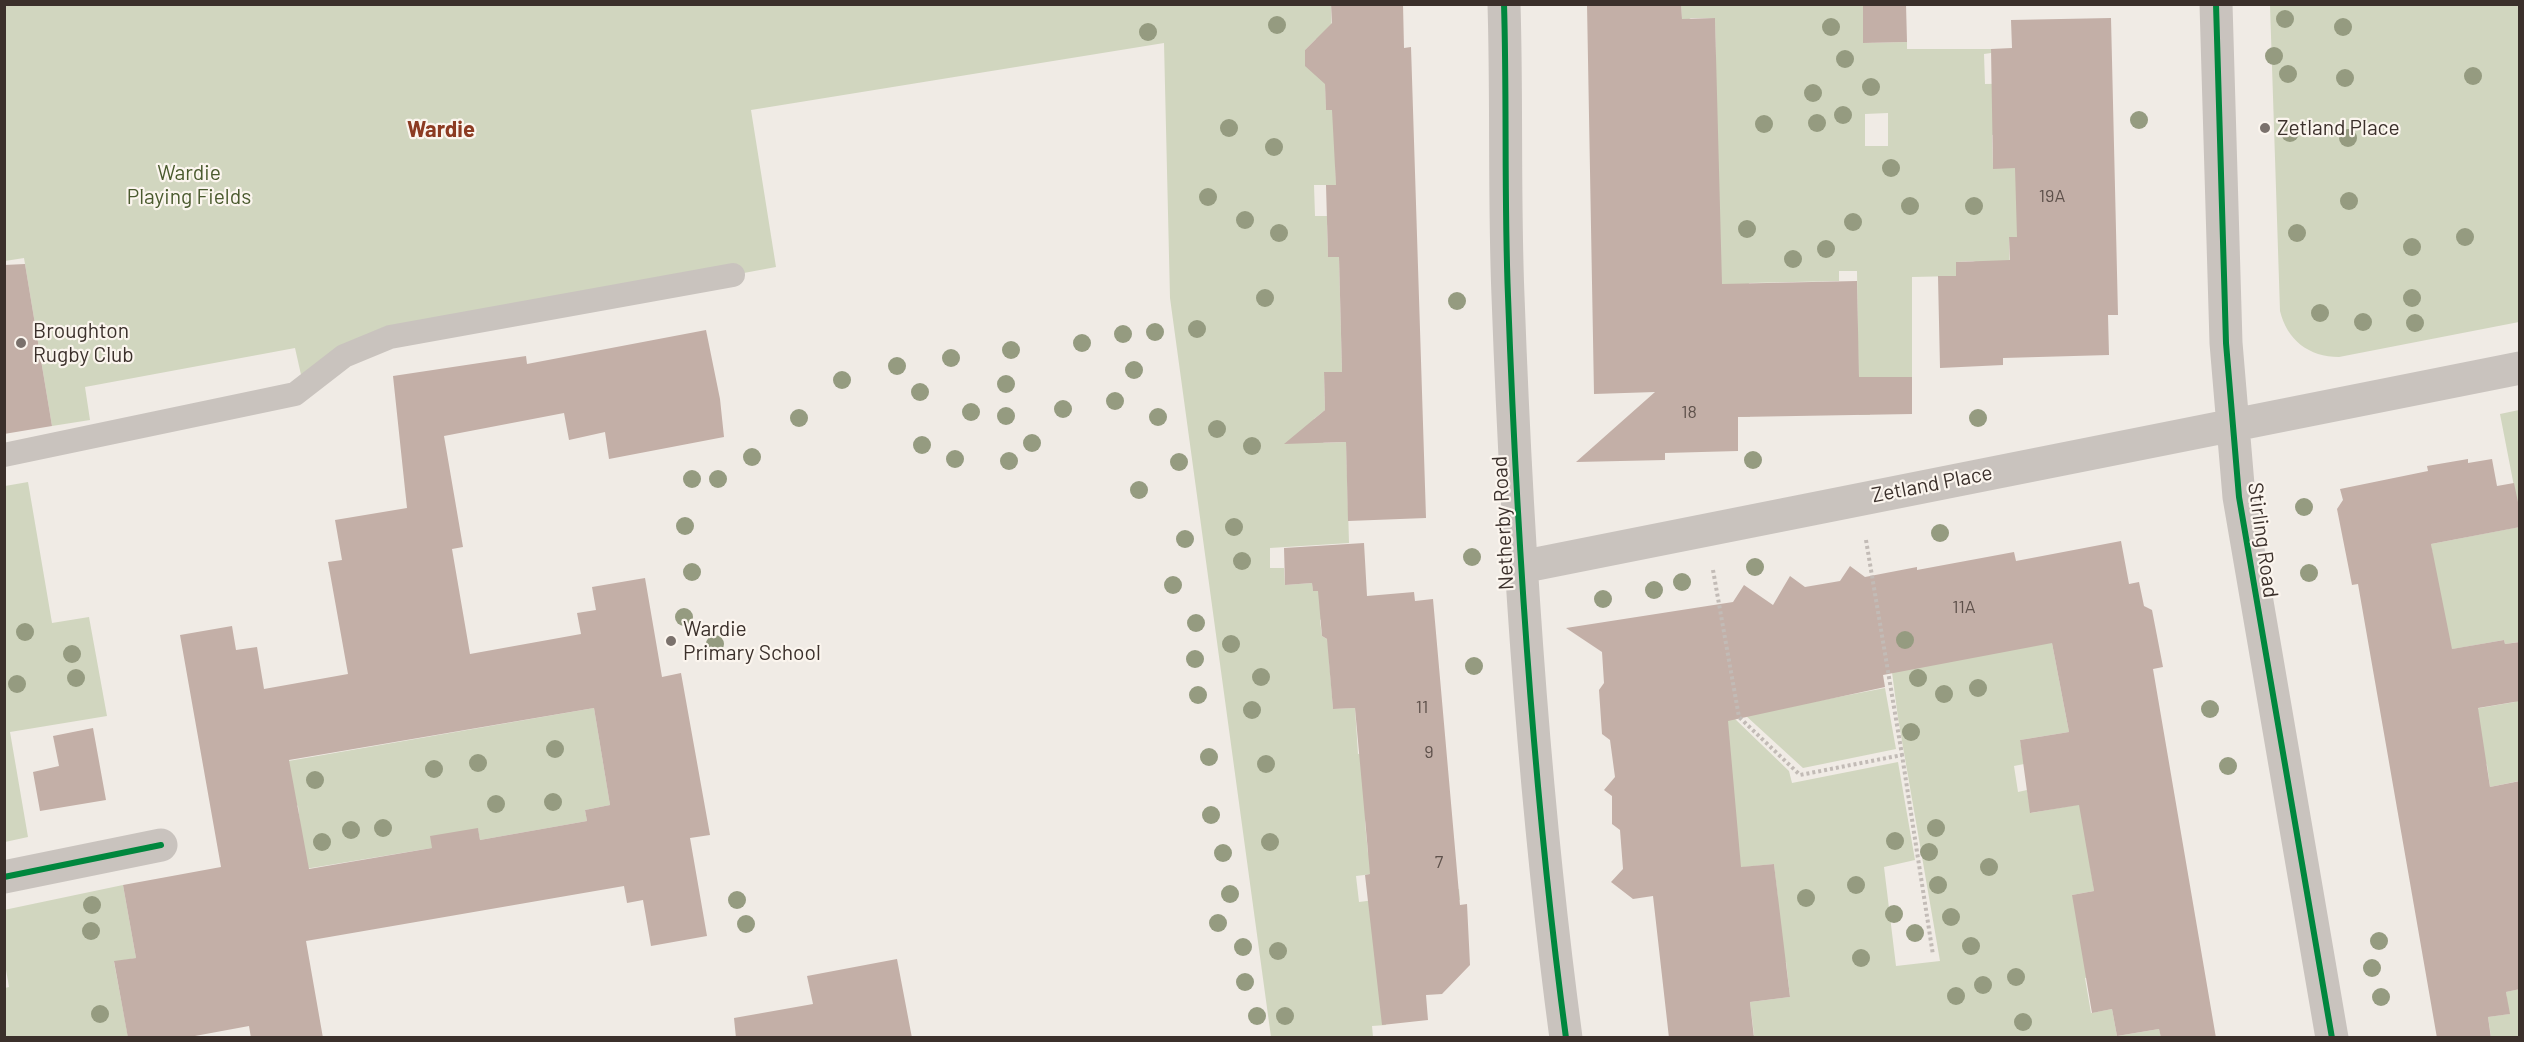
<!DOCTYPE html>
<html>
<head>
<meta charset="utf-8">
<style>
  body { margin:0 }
  #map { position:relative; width:2524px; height:1042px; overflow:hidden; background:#f0ebe5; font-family:Barlow,sans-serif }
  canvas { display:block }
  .frame { position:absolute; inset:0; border:6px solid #3b302b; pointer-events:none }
</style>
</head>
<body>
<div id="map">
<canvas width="2524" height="1042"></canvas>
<div class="frame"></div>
</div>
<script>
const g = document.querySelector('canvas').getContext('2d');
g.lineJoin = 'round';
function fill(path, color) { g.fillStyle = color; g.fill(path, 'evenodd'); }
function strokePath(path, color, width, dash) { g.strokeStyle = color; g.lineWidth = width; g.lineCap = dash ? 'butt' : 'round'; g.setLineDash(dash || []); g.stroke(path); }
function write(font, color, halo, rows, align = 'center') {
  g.font = font + ' Barlow,sans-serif'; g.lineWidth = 4.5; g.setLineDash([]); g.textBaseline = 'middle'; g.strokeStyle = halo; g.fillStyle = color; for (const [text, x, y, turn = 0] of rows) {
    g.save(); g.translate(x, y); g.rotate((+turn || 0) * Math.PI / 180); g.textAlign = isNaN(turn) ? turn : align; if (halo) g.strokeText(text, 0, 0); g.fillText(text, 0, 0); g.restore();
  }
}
fill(new Path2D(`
  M5,5H1331L1332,39H1316L1305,50V65L1325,76L1326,110H1334L1336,185H1314L1315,216H1338L1327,225L1328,257H1339L1342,372H1324L1325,410L1314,419V435L1324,443L1346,442L1349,543L1270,548V568H1284L1285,585L1312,583L1313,591L1361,589L1320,620L1322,636L1333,643L1329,659L1333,709L1355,708L1358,754L1378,752L1365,822L1368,853L1388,872L1356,876L1359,902L1459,889L1460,900L1376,909L1386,1025L1372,1026L1373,1037H1271L1170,298L1164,43L751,110L776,267L374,342L304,388L295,348L85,387L90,420L52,426L24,258L5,261Z
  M1681,5H1863L1864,43L1907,42V49H1991V53L1984,54L1985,84L2036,83L2037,134L1992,135L1993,168H2015L2112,257L2009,238L2010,274L1973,261L1956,262V276L1912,277V377H1870V415H1859L1857,271H1839V281L1749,283L1750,417H1741L1689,391L1716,61L1715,18H1691L1682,23ZM1888,113V146H1865V114Z
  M2270,5H2519V322L2339,357C2309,357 2287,340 2280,311Z
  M2519,410V512L2500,414Z
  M28,482L52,623L89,617L107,716L10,732L28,837L5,842V486Z
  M2519,527V642L2505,644L2504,640L2447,650L2431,544Z
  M1885,619L2052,643L2069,732L2020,740L2024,764L2014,766L2018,792L2027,790L2031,813L2081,804L2094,891L2072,895L2135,970L2085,978L2091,1013L2112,1009L2117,1036L2159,1029L2161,1037H1751L1754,1035L1750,1002L1790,997L1786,962L1745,966L1738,903L1778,899L1774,864L1734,868L1723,650L1734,718L1789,771L1792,783L1898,762L1915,860L1884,867L1896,966L1940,961L1898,718Z
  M1885,688L1896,749L1803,768L1745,715Z
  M2519,694V781L2490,787L2487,765L2456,712L2515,702Z
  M594,708L610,805L585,810L587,821L480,840L478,829L432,848L305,869L298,806L291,800L277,763Z
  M123,885L136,958L114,962L128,1037H5V988L9,987L5,964L4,910Z
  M2519,989V1037H2491L2488,1017L2509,1014L2506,992Z`), '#d1d6bf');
fill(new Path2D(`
  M1331,4H1403L1404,48L1411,47L1426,518L1348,521L1346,442L1284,444L1325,410L1324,372H1342L1339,257H1328L1326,185H1336L1332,110H1326L1325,84L1305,66V50L1332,23Z
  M1587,4H1681L1682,19L1715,18L1722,284L1857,281L1859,377H1912V414L1738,417V451L1665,453V460L1576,462L1655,392L1594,394Z
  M1863,4H1906L1907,42L1863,43Z
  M2111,18L2118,315H2108L2109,355L2003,358V365L1940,368L1938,276H1956V262L2010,260L2009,237H2017L2015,168L1993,169L1991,49L2012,48L2011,20Z
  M25,264L52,426L4,434V265Z
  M706,330L720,399L724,437L609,459L605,432L569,440L564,413L444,436L463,547L452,549L470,654L581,634L577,613L596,610L592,587L645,578L662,677L681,673L710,835L690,838L707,936L651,946L643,900L627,903L624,886L306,941L323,1038H251L249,1026L184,1038H128L114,961L136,958L123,885L221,867L180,635L232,626L236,650L257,647L264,689L348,674L328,562L342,560L335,520L407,508L393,376L526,356L527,364ZM594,708L610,805L585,810L587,821L480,840L478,828L430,836L432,848L309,869L289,760Z
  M2468,459V463L2492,459L2497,486L2514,483L2520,512V527L2431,544L2452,649L2504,640L2505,644L2520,642V701L2478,708L2490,787L2520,781V989L2506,992L2510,1014L2488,1017L2491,1038H2437L2358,584L2352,585L2337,509L2343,500L2340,489L2428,471L2427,466Z
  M2121,541L2129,584L2139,582L2144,606L2152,610L2163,667L2153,669L2216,1038H2161L2159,1029L2117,1036L2112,1009L2092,1013L2072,895L2094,891L2079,805L2030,813L2020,740L2069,732L2052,643L1883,675L1885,687L1728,721L1741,867L1774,864L1790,997L1750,1002L1754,1038H1669L1653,896L1633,899L1611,882L1623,869L1620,830L1612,824V796L1604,790L1615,777L1610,740L1602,734L1599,690L1604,683L1602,652L1566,628L1733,602L1744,585L1773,605L1790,576L1805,587L1840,581L1850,566L1865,577L1917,567V570L2014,552L2016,561Z
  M1364,543L1367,596L1414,592L1415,601L1433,599L1460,905L1467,904L1470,965L1442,994L1426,995L1428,1020L1382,1025L1365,875L1370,874L1355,708L1333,709L1327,639L1322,636L1318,591H1313L1312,583L1285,585L1284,548Z
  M93,728L106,800L40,811L33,772L59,766L53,736Z
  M897,959L912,1038H736L734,1018L813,1004L807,976Z`), '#c3afa7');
strokePath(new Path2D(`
  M1866,540L1902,755
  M1713,570L1739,717L1800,775L1902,755L1933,955`), '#c2bbb6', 4, [3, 3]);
strokePath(new Path2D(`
  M4,455L295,394L344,356L390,337L733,275`), '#c9c3be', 24);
strokePath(new Path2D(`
  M1504,4C1507,102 1504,199 1508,296C1517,543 1533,792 1566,1038
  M2216,4L2226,343L2239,497L2332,1038
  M1521,567L2520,368
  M4,877L161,845`), '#c9c3be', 33);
strokePath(new Path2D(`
  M1504,4C1507,102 1504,199 1508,296C1517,543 1533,792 1566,1038
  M2216,4L2226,343L2239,497L2332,1038
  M4,877L161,845`), '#00873e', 6);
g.fillStyle = '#959b80';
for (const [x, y] of [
  [2285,19],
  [1277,25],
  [1831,27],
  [2343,27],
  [1148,32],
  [2274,56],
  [1845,59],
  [2288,74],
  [2473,76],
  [2345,78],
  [1871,87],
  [1813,93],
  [1843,115],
  [2139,120],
  [1817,123],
  [1764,124],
  [1229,128],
  [2290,133],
  [2348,138],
  [1274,147],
  [1891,168],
  [1208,197],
  [2349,201],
  [1910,206],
  [1974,206],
  [1245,220],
  [1853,222],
  [1747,229],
  [1279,233],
  [2297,233],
  [2465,237],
  [2412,247],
  [1826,249],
  [1793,259],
  [1265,298],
  [2412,298],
  [1457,301],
  [2320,313],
  [2363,322],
  [2415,323],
  [1197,329],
  [1155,332],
  [1123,334],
  [1082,343],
  [1011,350],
  [951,358],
  [897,366],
  [1134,370],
  [842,380],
  [1006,384],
  [920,392],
  [1115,401],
  [1063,409],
  [971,412],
  [1006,416],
  [1158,417],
  [799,418],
  [1978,418],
  [1217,429],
  [1032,443],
  [922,445],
  [1252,446],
  [752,457],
  [955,459],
  [1753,460],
  [1009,461],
  [1179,462],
  [692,479],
  [718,479],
  [1139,490],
  [2304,507],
  [685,526],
  [1234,527],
  [1940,533],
  [1185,539],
  [1472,557],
  [1242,561],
  [1755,567],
  [692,572],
  [2309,573],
  [1682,582],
  [1173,585],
  [1654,590],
  [1603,599],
  [684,617],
  [1196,623],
  [25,632],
  [1905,640],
  [715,644],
  [1231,644],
  [72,654],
  [1195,659],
  [1474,666],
  [1261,677],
  [76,678],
  [1918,678],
  [17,684],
  [1978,688],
  [1944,694],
  [1198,695],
  [2210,709],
  [1252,710],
  [1911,732],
  [555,749],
  [1209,757],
  [478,763],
  [1266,764],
  [2228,766],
  [434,769],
  [315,780],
  [553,802],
  [496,804],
  [1211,815],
  [383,828],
  [1936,828],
  [351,830],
  [1895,841],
  [322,842],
  [1270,842],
  [1929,852],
  [1223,853],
  [1989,867],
  [1856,885],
  [1938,885],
  [1230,894],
  [1806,898],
  [737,900],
  [92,905],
  [1894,914],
  [1951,917],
  [1218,923],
  [746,924],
  [91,931],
  [1915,933],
  [2379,941],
  [1971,946],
  [1243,947],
  [1278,951],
  [1861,958],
  [2372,968],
  [2016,977],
  [1245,982],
  [1983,985],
  [1956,996],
  [2381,997],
  [100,1014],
  [1257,1016],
  [1285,1016],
  [2023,1022]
]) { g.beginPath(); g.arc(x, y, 9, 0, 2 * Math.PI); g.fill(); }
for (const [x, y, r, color] of [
  [2265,128,6,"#7a716c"],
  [21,343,6,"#7a716c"],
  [671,641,6,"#7a716c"]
]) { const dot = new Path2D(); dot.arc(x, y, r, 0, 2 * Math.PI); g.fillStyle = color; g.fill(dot); strokePath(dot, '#fbf5ee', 2); }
write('18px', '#5d504a', null, [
  ["19A",2052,196],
  ["18",1689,412],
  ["11A",1964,607],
  ["11",1422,707],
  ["9",1429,752],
  ["7",1439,862]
]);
write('21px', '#3b302b', '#fbf5ee', [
  ["Zetland Place",2277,128],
  ["Broughton",33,331],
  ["Rugby Club",33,355],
  ["Wardie",683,629],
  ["Primary School",683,653]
], 'left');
write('21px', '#4a5a2e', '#fbf5ee', [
  ["Wardie",189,173],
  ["Playing Fields",189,197]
]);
write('21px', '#3b302b', '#fbf5ee', [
  ["Zetland Place",1932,484,-11],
  ["Netherby Road",1503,523,-93],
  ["Stirling Road",2263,540,82]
]);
write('bold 22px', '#8c3b22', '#fbf5ee', [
  ["Wardie",441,130]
]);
</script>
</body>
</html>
